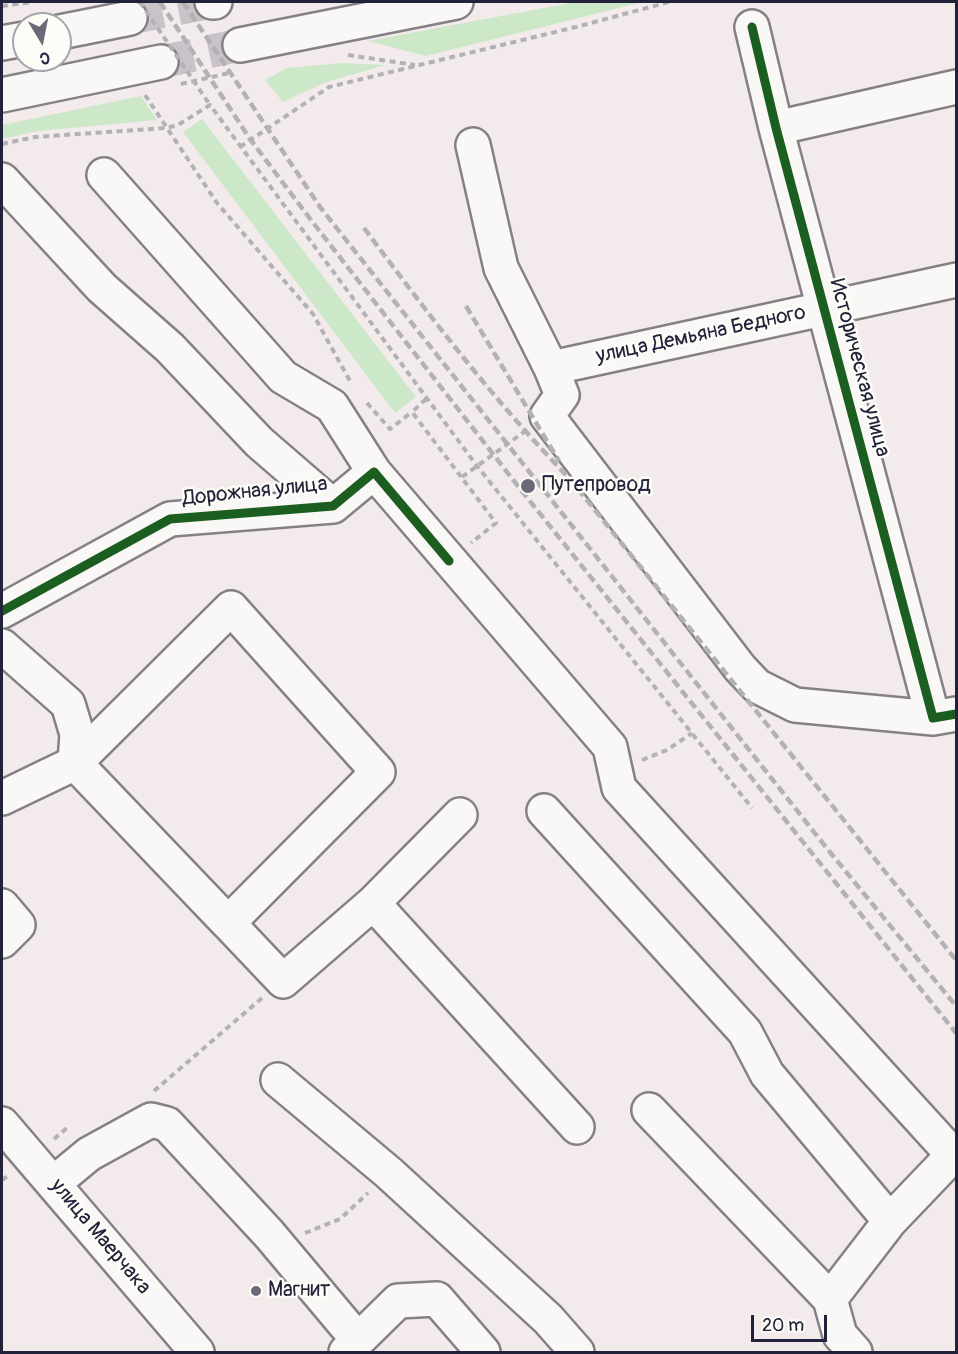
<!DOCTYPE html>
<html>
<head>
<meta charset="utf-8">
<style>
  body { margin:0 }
  #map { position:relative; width:958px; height:1354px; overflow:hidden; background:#f3eaec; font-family:Pangolin,sans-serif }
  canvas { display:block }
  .frame { position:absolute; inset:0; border:3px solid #22223b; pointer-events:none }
  .north { position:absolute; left:12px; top:12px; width:60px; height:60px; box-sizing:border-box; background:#fdfcf7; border:2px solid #a5a5ac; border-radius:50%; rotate:170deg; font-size:16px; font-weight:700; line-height:24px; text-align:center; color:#22223b }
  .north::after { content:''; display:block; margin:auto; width:21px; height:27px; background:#6b6879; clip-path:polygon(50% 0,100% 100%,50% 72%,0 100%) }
  .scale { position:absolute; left:751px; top:1315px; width:76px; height:27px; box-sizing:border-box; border:3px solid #22223b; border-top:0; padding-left:8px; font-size:18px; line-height:21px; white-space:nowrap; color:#22223b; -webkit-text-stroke:4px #fdfcf7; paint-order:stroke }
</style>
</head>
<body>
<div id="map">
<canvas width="958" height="1354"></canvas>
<div class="frame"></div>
<div class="north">С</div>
<div class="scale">20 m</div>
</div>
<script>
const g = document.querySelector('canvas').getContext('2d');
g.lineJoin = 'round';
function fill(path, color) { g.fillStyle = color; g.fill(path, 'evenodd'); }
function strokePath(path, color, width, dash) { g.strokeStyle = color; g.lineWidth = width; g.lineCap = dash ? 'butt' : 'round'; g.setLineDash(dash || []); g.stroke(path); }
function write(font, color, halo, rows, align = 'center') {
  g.font = font + ' Pangolin,sans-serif'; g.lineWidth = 5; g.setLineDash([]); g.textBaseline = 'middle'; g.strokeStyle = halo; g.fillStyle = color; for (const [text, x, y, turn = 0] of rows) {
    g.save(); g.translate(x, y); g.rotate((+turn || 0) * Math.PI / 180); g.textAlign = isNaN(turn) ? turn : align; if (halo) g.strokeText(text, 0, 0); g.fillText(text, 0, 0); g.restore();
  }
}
fill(new Path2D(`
  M576,2H643L426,56L368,41Z
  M342,63L385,65L324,83L283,102L265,80L287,68Z
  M141,96L157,120L38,131L2,139V125Z
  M202,119L416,397L395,413L183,132Z`), '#cce8c9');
strokePath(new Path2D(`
  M130,18L212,2
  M161,62L240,45`), '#c9c2c9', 33, [33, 16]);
const minor = new Path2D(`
  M752,27L776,128L933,718
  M776,128L956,87
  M473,145L501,268L551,368L562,395L547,416L740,668L757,686L795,705L933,718L956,714
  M104,175L283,377L332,406L374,472
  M2,180L102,288L170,348L259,442L333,506
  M551,368L956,280
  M2,611L170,519L333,506L374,472L610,747L619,788L953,1155
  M2,646L68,704L77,734L75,763L228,923
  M2,798L75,763L231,608L378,772L228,923L283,981L373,903L577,1127
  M544,811L745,1032L767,1074L890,1221
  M373,903L460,815
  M2,906L18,925L2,941
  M278,1080L389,1173L548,1319L577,1352
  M649,1110L830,1299
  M54,1183L89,1154L151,1120L167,1124L269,1234L358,1340
  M346,1352L398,1301L437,1299L483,1352
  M855,1352L840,1335L830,1299L890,1221L953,1155`);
const major = new Path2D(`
  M212,2H215
  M60,32L130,18
  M2,43L24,39
  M240,45L456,2
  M2,95L161,62
  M2,1124L197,1352`);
strokePath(minor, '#848086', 38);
strokePath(major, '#848086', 38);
strokePath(new Path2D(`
  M2,6L33,2
  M348,55L415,65
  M181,84L229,73
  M145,95L217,203L313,314L351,383
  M2,144L35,137L166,128L178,125L210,105L477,466L752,808
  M240,147L329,87L576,27L669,2
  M426,399L412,412L496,523L471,543
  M367,403L390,429L412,412
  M462,477L524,432
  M642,760L667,750L692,733
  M154,1091L262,998
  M54,1139L67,1128
  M2,1180L9,1175
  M305,1233L340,1219L368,1193`), '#b2b1b4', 4, [6, 4.5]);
strokePath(minor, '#faf8f7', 33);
strokePath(major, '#faf8f7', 33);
strokePath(new Path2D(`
  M160,2L250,139L311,220L521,490L956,1033
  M183,2L320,207L829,851L956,1006
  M364,228C429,315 494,401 570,479L956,960
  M466,306L559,461`), '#b2b1b4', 4.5, [9, 4.5]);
strokePath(new Path2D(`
  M140,2L210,105`), '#b2b1b4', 4, [6, 4.5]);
strokePath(new Path2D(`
  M752,27L776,128L933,718L956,714
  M2,611L170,519L333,506L374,472L449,561`), '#1b5e20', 9);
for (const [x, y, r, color] of [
  [528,486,8,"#6b6879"],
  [256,1291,6,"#6b6879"]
]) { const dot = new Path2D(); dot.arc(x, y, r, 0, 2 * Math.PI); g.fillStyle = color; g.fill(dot); strokePath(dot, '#fdfcf7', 2); }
write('21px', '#22223b', '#fdfcf7', [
  ["улица Демьяна Бедного",701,335,-12],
  ["Историческая улица",859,368,75],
  ["Дорожная улица",255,492,-6],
  ["улица Маерчака",100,1237,50]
]);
write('21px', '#22223b', '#fdfcf7', [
  ["Путепровод",542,486],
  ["Магнит",268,1291]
], 'left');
</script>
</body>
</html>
